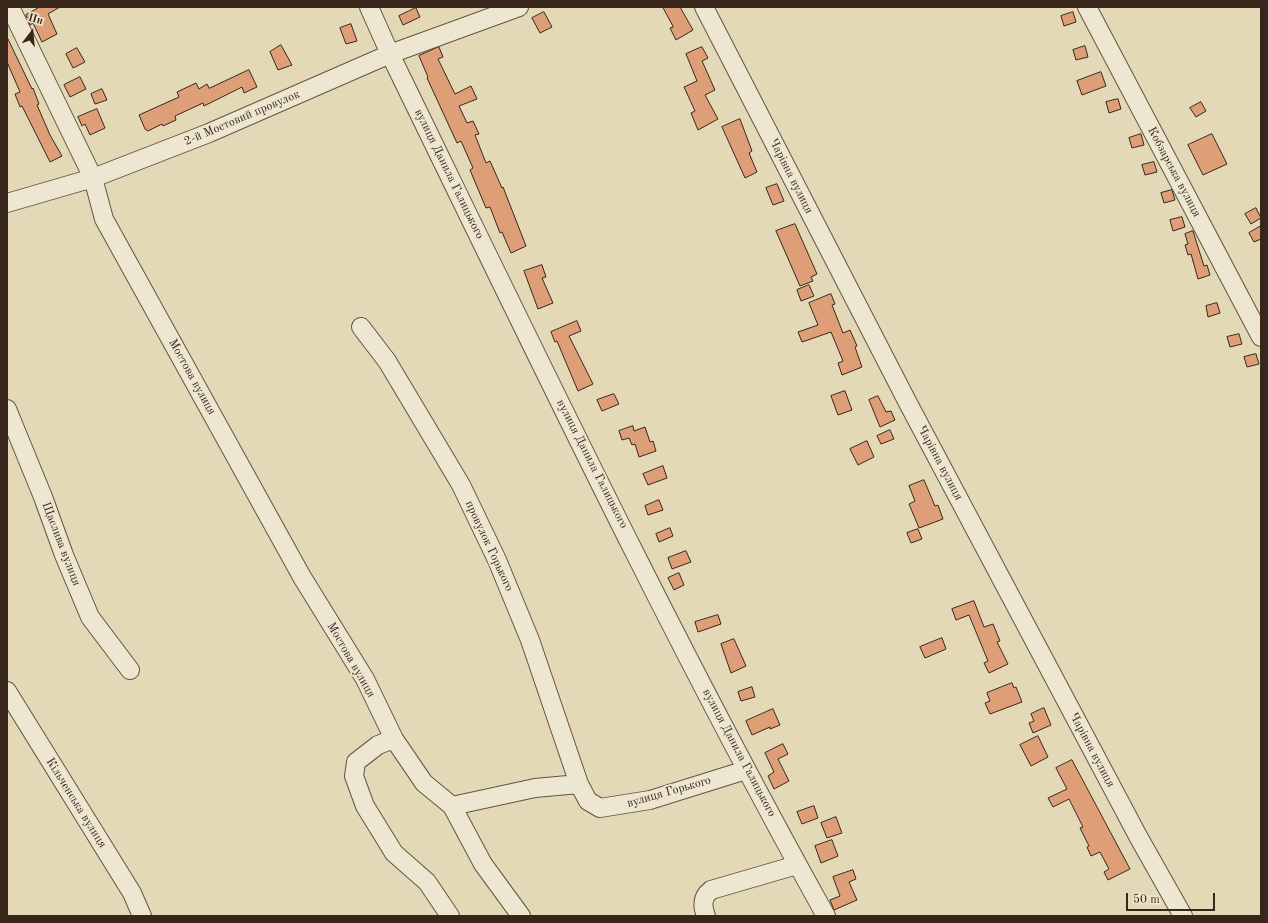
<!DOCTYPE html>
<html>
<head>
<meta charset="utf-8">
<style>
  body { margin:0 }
  #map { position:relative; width:1268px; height:923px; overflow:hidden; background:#e4d9b6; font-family:"Old Standard TT",serif }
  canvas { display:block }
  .frame { position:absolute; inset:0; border:8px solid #39261b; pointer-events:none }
  .north { position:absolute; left:12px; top:12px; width:40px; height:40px; -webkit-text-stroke:3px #ede6d0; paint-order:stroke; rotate:16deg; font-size:11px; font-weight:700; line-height:16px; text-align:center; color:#39261b }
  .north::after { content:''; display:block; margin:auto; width:14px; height:18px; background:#39261b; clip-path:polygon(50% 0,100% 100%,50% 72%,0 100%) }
  .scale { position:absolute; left:1126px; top:893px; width:89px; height:18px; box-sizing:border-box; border:2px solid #39261b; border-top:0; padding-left:5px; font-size:12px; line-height:14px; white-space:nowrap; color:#39261b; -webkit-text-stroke:3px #ede6d0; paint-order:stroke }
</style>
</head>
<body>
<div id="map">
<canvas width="1268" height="923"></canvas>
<div class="frame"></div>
<div class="north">Пн</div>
<div class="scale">50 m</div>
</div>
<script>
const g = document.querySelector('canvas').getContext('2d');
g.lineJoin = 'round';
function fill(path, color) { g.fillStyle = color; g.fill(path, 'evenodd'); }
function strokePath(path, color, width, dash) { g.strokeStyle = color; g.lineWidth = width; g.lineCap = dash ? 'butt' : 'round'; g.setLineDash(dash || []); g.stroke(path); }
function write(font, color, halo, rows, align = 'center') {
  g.font = font + ' "Old Standard TT",serif'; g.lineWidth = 4; g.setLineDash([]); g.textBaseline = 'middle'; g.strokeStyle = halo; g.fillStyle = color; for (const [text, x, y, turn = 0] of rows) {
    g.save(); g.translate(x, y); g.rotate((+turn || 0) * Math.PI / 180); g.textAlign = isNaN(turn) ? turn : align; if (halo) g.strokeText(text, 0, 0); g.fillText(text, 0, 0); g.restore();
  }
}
const building = new Path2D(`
  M40,7H60L48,14L57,34L42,42L33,23L30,25L26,15Z
  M663,7H680L693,30L676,40L670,28L673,27Z
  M416,8L420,17L403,25L399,16Z
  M544,12L552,27L540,33L532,18Z
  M1073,12L1076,22L1064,26L1061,16Z
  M351,24L357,41L346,44L340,28Z
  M7,37L32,89L33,88L39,104L37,105L50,135L62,156L50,162L22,106L20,107L15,94L20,92L7,62Z
  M281,45L292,65L278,70L270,52Z
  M1085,46L1088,57L1076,60L1073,50Z
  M439,47L443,57L438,59L455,94L471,86L477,99L459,106L467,123L473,121L479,134L475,135L486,163L490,161L502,188L503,187L526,246L511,253L502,232L500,233L490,207L486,208L470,170L473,168L461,141L457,143L427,78L428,77L419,56Z
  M702,47L708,58L702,61L715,90L705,95L718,119L698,130L691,113L695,111L684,87L697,81L686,54Z
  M77,48L85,62L73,68L66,54Z
  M249,70L257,87L244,93L242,87L204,106L203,103L175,116L176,120L163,126L162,124L148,131L145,129L139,115L179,97L177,92L196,83L199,89L207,84L209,88Z
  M1101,72L1106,86L1082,95L1077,81Z
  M80,77L86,89L70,97L64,85Z
  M102,89L107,100L95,104L91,94Z
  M1118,99L1121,109L1109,113L1106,102Z
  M1201,102L1206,111L1196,117L1190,108Z
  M97,109L105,128L90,135L85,124L82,126L78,117Z
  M740,119L752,151L749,153L757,172L745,178L722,127Z
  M1141,134L1144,145L1132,148L1129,138Z
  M1212,134L1227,164L1203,175L1188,145Z
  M1154,162L1157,172L1145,175L1142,165Z
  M777,184L784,201L773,205L766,188Z
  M1172,190L1175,200L1164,203L1161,193Z
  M1256,208L1261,218L1251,224L1245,214Z
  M1182,217L1185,227L1173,231L1170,220Z
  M795,224L817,274L811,277L813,281L800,286L776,231Z
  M1261,226V239L1254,242L1249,233Z
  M1193,231L1204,266L1207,265L1210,275L1198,279L1191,254L1188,255L1185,245L1188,244L1185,234Z
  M542,265L546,277L542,278L553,303L538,309L524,271Z
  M809,285L814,296L801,301L797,290Z
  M831,294L835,304L832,305L843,333L850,330L857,346L855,347L862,367L842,375L838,363L843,361L831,332L802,342L798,332L818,325L809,303Z
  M1217,303L1220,313L1208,317L1206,306Z
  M577,321L581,331L569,336L593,384L578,391L557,341L555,342L551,332Z
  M1239,334L1242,344L1230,347L1227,337Z
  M1256,354L1259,364L1247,367L1244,357Z
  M845,391L852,410L838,415L831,396Z
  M614,394L619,404L602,411L597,400Z
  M878,396L886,412L891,411L895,420L880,427L869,400Z
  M633,426L634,431L645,427L650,442L653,441L656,451L639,457L635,444L632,445L629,438L622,440L619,431Z
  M890,430L894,439L881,444L877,436Z
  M867,441L874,457L858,465L850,449Z
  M663,466L667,478L648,485L643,474Z
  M924,480L935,506L938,505L943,519L919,528L909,504L915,501L909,486Z
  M659,500L663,510L648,515L645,506Z
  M670,528L673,536L659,542L656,534Z
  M918,529L922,539L911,543L907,533Z
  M686,551L691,562L672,569L668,558Z
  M679,573L684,585L674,590L668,578Z
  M974,601L984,627L993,624L1000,641L997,642L1008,664L989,673L984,663L988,661L969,615L956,620L952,609Z
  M718,615L721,624L698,632L695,622Z
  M942,638L946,649L925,658L920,647Z
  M734,639L746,666L731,673L721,644Z
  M1012,683L1014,688L1016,687L1022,702L990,714L985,703L990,701L987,693Z
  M752,687L755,697L741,701L738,692Z
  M1044,708L1051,725L1033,733L1029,723L1034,721L1031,714Z
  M773,709L780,725L770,729V727L752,735L746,721Z
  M1038,736L1048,757L1031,766L1020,745Z
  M783,744L788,754L778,759L789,781L774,789L768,776L774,772L765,753Z
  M1072,760L1130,869L1108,880L1104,872L1109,869L1100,852L1091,856L1087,847L1089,846L1080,828L1083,827L1069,799L1053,807L1048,798L1067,789L1056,768Z
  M814,806L818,818L802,824L797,812Z
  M836,817L842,833L827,838L821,823Z
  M832,840L838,856L821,863L815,846Z
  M853,870L856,879L849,882L857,900L834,910L830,900L840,896L833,877Z`);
fill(building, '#de9f78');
strokePath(building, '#39261b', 1);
const minor = new Path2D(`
  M10,7L93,178L104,219L302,577L365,679L394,739L378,745L356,762L354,776L365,806L394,853L427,882L450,916
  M369,7L390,54C531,343 669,634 826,916
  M704,7L909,405L1139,838L1183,916
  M1087,7L1261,337
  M7,203L93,178L209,133L390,54L519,7
  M361,327L387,361L461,485L497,560L530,640L579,784L588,801L600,808L650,800L746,770
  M7,409L43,497L64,555L90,617L130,670
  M7,691L132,893L142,916
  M394,739L424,783L452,806L483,864L521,916
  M452,806L535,788L579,784
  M706,916C702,906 702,897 711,890L797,865`);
strokePath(minor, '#645342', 20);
strokePath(minor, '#ede6d0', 18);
write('12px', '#39261b', '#ede6d0', [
  ["2-й Мостовий провулок",242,118,-23],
  ["Кобзарська вулиця",1174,172,62],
  ["вулиця Данила Галицького",449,174,64],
  ["Чарівна вулиця",791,176,63],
  ["Мостова вулиця",192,377,61],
  ["Чарівна вулиця",940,463,62],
  ["вулиця Данила Галицького",592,464,63],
  ["Щаслива вулиця",61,544,69],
  ["провулок Горького",489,546,65],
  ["Мостова вулиця",351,660,60],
  ["Чарівна вулиця",1092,750,62],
  ["вулиця Данила Галицького",739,753,62],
  ["вулиця Горького",669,792,-16],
  ["Кільченська вулиця",76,803,58]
]);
</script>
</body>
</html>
